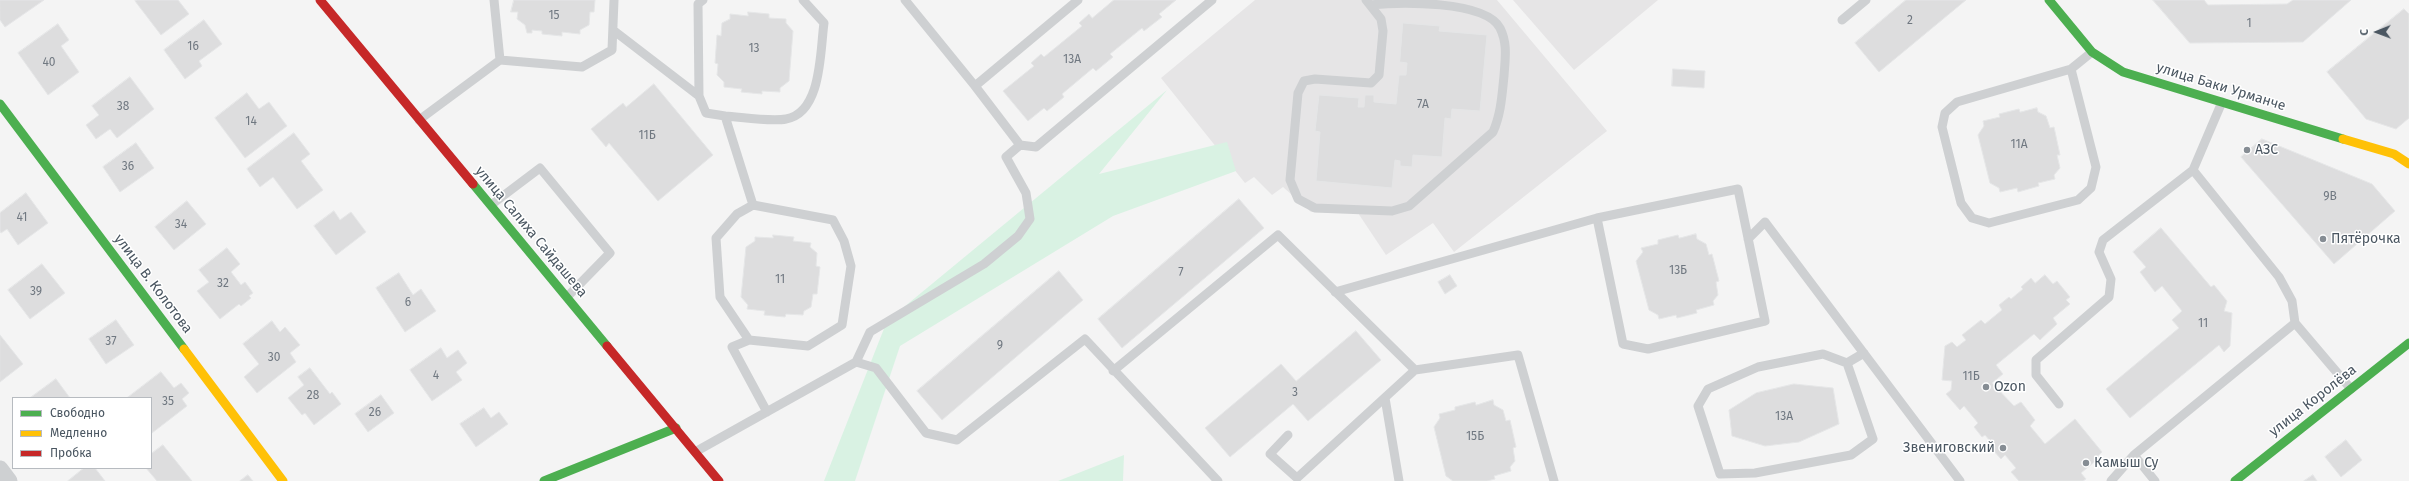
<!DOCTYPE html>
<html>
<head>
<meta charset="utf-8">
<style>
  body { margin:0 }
  #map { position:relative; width:2409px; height:481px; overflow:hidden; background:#f4f4f4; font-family:"Fira Sans",sans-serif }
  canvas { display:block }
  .legend { position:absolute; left:12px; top:397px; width:140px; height:72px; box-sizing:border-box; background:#fff; border:1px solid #b7bbc0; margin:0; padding:5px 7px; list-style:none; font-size:12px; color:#4a5661 }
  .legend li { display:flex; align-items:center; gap:8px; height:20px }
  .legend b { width:20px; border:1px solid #b7bbc0 }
  .north { position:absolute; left:2357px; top:12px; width:40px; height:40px; -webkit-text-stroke:3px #fff; paint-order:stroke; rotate:269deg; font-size:11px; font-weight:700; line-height:16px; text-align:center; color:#4a5661 }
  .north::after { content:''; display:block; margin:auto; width:14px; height:18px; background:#4a5661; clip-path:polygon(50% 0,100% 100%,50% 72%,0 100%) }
</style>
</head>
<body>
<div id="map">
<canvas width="2409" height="481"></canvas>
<ul class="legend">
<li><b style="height:5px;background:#4caf50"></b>Свободно</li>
<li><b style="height:5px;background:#ffc107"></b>Медленно</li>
<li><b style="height:5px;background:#c62828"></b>Пробка</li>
</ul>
<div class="north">С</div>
</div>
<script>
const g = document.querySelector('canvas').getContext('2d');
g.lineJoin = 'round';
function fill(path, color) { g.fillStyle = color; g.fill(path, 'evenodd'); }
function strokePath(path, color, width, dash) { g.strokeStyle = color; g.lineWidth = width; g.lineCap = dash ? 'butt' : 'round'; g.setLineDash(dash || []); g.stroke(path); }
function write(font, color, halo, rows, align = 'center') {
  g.font = font + ' "Fira Sans",sans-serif'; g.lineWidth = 3; g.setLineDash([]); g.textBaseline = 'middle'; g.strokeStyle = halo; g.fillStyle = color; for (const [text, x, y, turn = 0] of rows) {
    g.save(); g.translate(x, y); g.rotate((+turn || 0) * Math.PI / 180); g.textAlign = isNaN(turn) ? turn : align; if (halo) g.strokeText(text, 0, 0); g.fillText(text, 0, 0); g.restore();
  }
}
fill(new Path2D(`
  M1255,0H1497L1607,131L1454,252L1433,223L1386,255L1358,213L1311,212L1283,187L1272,195L1254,177L1245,183L1161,78Z
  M1513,0H1658L1574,70Z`), '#e6e5e6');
fill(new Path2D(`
  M1167,90L1099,174L1227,142L1236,171L1113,216L900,346L855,481H824L887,321Z
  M1124,455L1123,481H1058Z`), '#d9f2e3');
const building = new Path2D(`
  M0,0H44L5,27L0,20Z
  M137,0H178L189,14L161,35L135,1Z
  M514,0H595L594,12H590L589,25L580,30V34L562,32V36L542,34V31L532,30V33H527L525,25L517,19L518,12H511Z
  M1114,0H1176L1159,14L1162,17L1144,31L1142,28L1110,54L1113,57L1096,71L1093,68L1062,94L1064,97L1047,111L1044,108L1028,121L1003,91L1034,66L1031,63L1041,54L1044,57L1082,26L1079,23L1089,14L1092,18Z
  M1906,0H1966L1879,72L1855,43Z
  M2153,0H2204L2208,5L2287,4L2293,0H2351L2303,42L2190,43Z
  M2404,9L2409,14V118L2396,129L2366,119L2327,72Z
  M748,12L769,14V18L786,19V23L793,31L789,81L780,88V92L762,91V94L741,92L742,89L724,87V82L717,75L718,64L715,63L717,35L721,36L722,23L730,19V14L748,16Z
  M204,20L222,44L199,61L202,66L185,79L164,50Z
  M1403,23L1440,26L1439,31L1487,35L1480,111L1452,109L1451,119L1445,118L1442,157L1413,155L1412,167L1400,166V161L1395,160L1392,188L1316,181L1320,132L1315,131L1319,95L1359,98L1358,107H1364L1365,95H1374V102L1396,104L1399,75H1406L1407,63L1400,62Z
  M58,24L69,40L61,46L79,72L48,95L18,53Z
  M1673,69L1705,71L1704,88L1672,86Z
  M130,77L154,109L117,138L110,129L96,139L86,125L99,115L92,106Z
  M654,84L713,155L658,201L609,143L606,147L591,129L623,103L626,107Z
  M247,93L259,109L269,102L287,126L245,158L215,118Z
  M2037,108L2038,112L2046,116L2050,128L2054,127L2060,155H2057L2060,168L2054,175L2055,179L2038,183L2039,186L2018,192L2017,188L2000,192L1999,188L1990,183L1978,135L1984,126L1983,121L2000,117L1999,114L2019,109L2020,112Z
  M294,133L310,154L301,161L323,190L297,209L273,177L260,187L247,169Z
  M2262,139L2372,184L2395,211L2334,264L2241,157Z
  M136,143L154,168L120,192L103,167Z
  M26,193L48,223L18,245L7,229L1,233L0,231V213Z
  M1239,199L1264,228L1122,348L1098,319Z
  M187,201L206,224L174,250L155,227Z
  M334,211L340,220L351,212L366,232L336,255L314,226Z
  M2161,228L2211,287L2214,285L2227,301L2224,311L2232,313L2230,346L2224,352L2219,345L2130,418L2106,389L2179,328L2172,320L2182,311L2162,286L2155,292L2140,272L2146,267L2133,252Z
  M1696,234L1697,239L1706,244L1709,255L1712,254L1719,281L1716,282L1718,295L1713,301L1714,305L1696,310L1697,313L1677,318L1676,315L1659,319L1658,315L1649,310L1636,261L1643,252L1641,248L1658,244V240L1678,235L1679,238Z
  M773,235L794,237L793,241L811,243L810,247L817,253L816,266L820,267L817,294H813L811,307L804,311L803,315L786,314L785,317L764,315L765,311L747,309L748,305L741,297L746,247L755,241V237L773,238Z
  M227,248L240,264L231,272L241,285L245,282L253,293L249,296L251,298L241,306L239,304L220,319L197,291L209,282L199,270Z
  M42,264L65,293L30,319L8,290Z
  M1059,271L1083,300L942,420L917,391Z
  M399,273L413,295L421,289L436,311L405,332L376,288Z
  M1450,275L1457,286L1445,294L1438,282Z
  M2045,275L2053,284L2057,281L2070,297L2066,300L2070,304L2053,318L2057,324L2040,340L2034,334L1996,365L2003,374L1992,383L2014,406L2021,402L2035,420L2030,426L2045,444L2075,419L2102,452L2098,456L2099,458L2081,473L2086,479L2083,481H2019L2011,472L2016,468L2005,455L2001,459L1992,449L1995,447L1985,435L1982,437L1974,427L1978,423L1964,406L1960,410L1946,394L1951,390L1952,381L1942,380L1945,346L1952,342L1957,347L1966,340L1962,335L1981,320L1985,324L2002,310L1999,305L2009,297L2011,299L2023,289L2021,287L2031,278L2035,283Z
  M116,320L134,345L106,364L89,339Z
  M272,321L280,332L285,327L300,345L290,353L296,362L257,393L244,377L259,364L243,344Z
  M1356,331L1381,360L1308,421L1293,404L1230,457L1205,428L1281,364L1296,381Z
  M0,335L23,364L0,382Z
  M441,348L447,358L458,350L467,363L456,372L462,380L432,401L410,370Z
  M310,368L330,394L332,392L341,404L314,425L305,413L302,415L288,398L304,385L298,377Z
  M161,372L174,388L181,383L189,393L182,399L187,406L152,433L151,398H127Z
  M56,379L70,398H30Z
  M1794,384L1833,388L1839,424L1799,442L1765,446L1732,436L1729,410L1756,393Z
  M381,395L394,413L368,432L355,414Z
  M1493,400L1494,405L1503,410L1506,421L1510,420L1516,447L1513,448L1515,461L1510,467L1511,471L1494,476L1495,479L1487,481H1453L1446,476L1434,427L1440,418L1439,414L1455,410V407L1475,402L1476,405Z
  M484,408L491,418L499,412L508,424L476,447L460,424Z
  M2346,440L2362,460L2341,477L2325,457Z
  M163,445L192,481H157L146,468H151V454Z
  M84,468H95L105,481H68Z
  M248,475L253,481H240Z
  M2313,475L2317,481H2304Z`);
fill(building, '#ddddde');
strokePath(building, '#e5e6e7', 1);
strokePath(new Path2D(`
  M494,0L500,60L582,67L612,50L614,0
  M905,0L975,86L1020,145L1036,147L1212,0
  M1366,0L1370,5C1399,2 1485,0 1500,28C1508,44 1505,59 1504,76C1502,95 1501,114 1493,132L1409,206L1392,211L1315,208L1298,199L1290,180L1298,93L1304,81L1315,79L1371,83L1379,75L1383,31L1381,19L1370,5
  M1842,20L1866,0
  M613,30L699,96L706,113L725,116L753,205
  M2071,69L2096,167L2091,188L2078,200L1989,223L1972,218L1961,203L1942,127L1945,113L1957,102L2071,69L2092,52
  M975,86L1078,0
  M699,96L698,4L703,0
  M725,116C741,117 771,122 786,119C822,113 820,51 824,23L803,0
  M419,120L500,60
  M2193,170L2222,102
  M1738,189L1765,321L1648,349L1623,344L1597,218Z
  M491,205L540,168L610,253L567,297
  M753,205L833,220L844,241L851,266L842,325L808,346L749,340L720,297L716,238L737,214Z
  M1748,239L1765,222L1960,481
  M1335,292L1597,218
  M749,340L732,347L767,412
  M1823,354L1847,363L1873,439L1851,455L1755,473L1720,474L1698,406L1708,389L1758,367Z
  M856,362L870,332L984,264L1018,236L1030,219L1026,193L1006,157L1020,145
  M1847,363L1864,353
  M1415,370L1518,355L1554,481
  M1113,371L1278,235L1415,370L1297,478L1270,454L1288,435
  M1385,398L1399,481
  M2059,404L2036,375V360L2109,297L2111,279L2099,252L2103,240L2193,170L2279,277L2292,301L2295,323L2351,389
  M695,452L856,362L876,368L926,433L957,440L1085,339L1218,481
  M2134,455L2155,481
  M2111,481L2134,455L2295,323`), '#ced0d2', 9);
strokePath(new Path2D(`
  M0,469L9,481`), '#ced0d2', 17);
strokePath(new Path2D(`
  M2049,0L2092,52L2123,72L2343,139
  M0,104L184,349
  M473,184L607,346
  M544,481L676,428
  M2235,481L2409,343`), '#4caf50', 9);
strokePath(new Path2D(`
  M2343,139L2394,154L2409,164
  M184,349L283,481`), '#ffc107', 9);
strokePath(new Path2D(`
  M320,0L473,184
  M607,346L719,481`), '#c62828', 9);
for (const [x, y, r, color] of [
  [2247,150,4,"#868d94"],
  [2323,239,4,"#868d94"],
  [1986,387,4,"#868d94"],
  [2003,448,4,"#868d94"],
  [2086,463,4,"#868d94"]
]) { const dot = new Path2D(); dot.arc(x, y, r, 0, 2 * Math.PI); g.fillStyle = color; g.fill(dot); strokePath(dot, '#fff', 1.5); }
write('12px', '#707881', null, [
  ["15",554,16],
  ["2",1910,21],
  ["1",2249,24],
  ["16",193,47],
  ["13",754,49],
  ["13А",1072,60],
  ["40",49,63],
  ["7А",1423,105],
  ["38",123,107],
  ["14",251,122],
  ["11Б",647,136],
  ["11А",2019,145],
  ["36",128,167],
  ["9В",2330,197],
  ["41",22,218],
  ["34",181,225],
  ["13Б",1678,271],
  ["7",1181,273],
  ["11",780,280],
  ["32",223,284],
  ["39",36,292],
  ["6",408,303],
  ["11",2203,324],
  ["37",111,342],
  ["9",1000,346],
  ["30",274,358],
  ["4",436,376],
  ["11Б",1971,377],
  ["3",1295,393],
  ["28",313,396],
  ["35",168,402],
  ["26",375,413],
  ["13А",1784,417],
  ["15Б",1475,437]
]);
write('14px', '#4a5661', '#fff', [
  ["улица Баки Урманче",2221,87,17],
  ["улица Салиха Сайдашева",531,232,50],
  ["улица В. Колотова",153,284,53],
  ["улица Королёва",2313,401,-38]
]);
write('14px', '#4a5661', '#fff', [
  ["АЗС",2255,150],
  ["Пятёрочка",2331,239],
  ["Ozon",1994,387],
  ["Звениговский",1995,448,"right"],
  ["Камыш Су",2094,463]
], 'left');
</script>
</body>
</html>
